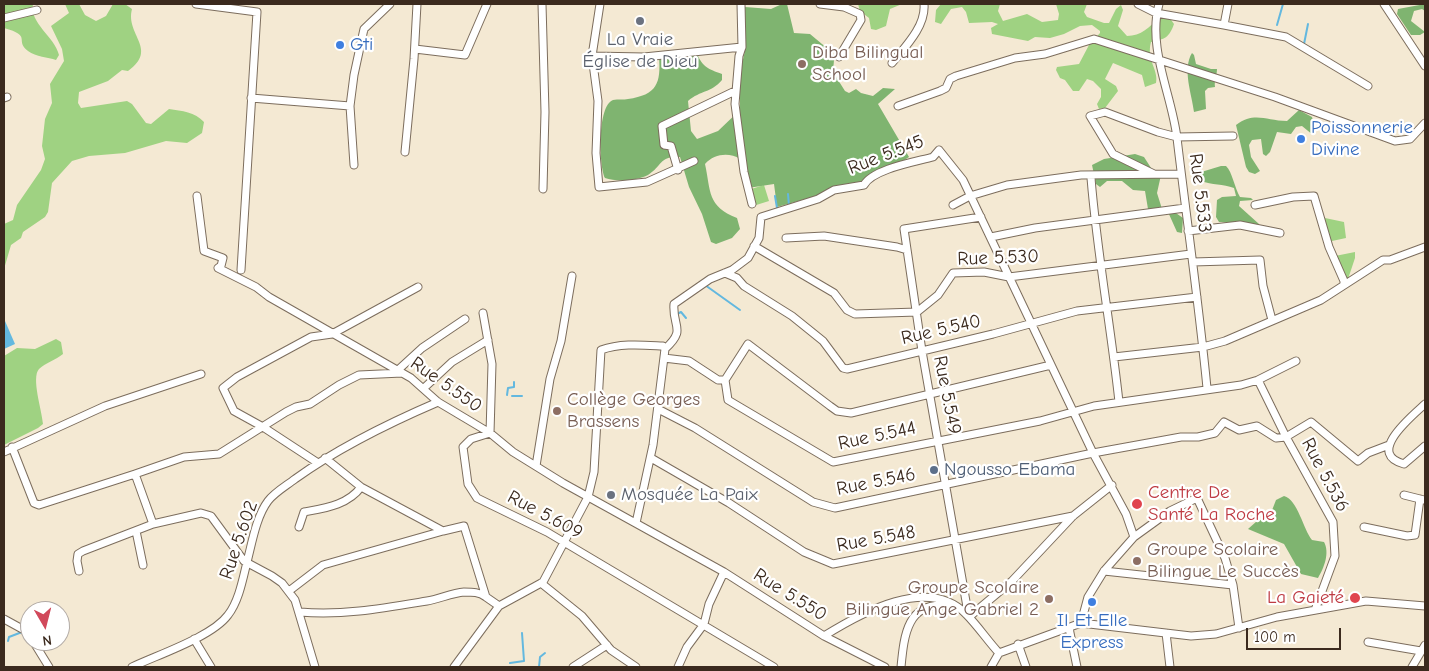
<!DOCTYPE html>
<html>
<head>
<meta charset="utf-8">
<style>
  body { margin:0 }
  #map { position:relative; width:1429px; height:671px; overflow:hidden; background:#f4e9d3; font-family:"Comic Neue",sans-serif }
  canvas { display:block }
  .frame { position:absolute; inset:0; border:5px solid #3b2a1e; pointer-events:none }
  .north { position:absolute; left:20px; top:601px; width:50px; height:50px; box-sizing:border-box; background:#fff; border:1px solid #b1aaa5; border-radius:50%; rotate:172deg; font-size:14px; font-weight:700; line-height:20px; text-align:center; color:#3b2a1e }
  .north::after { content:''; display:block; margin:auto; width:18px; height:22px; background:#d1495b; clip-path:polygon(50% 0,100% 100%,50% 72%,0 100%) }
  .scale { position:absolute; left:1246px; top:628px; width:95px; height:22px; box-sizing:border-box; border:2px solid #3b2a1e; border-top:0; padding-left:6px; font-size:15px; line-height:18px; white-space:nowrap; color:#3b2a1e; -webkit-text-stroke:4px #fff; paint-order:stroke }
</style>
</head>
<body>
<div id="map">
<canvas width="1429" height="671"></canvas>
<div class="frame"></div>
<div class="north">N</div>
<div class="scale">100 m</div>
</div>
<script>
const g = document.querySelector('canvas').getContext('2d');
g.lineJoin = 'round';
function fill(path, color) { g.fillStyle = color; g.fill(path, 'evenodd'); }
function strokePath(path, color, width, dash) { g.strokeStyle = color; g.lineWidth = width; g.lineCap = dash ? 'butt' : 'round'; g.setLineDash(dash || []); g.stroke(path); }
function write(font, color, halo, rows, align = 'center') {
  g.font = font + ' "Comic Neue",sans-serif'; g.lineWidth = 4.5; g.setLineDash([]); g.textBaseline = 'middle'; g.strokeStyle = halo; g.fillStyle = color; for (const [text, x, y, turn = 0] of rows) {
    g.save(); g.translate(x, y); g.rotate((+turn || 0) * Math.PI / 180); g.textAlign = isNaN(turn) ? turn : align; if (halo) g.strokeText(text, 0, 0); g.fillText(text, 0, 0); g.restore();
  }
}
fill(new Path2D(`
  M4,4H33C29,23 55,37 59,55L56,60C48,57 36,57 28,51C14,40 33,36 4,28Z
  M65,4H79L85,15L96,21L106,16L113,4H125L132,9C125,35 159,49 128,71L122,70L108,81L79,92L78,103L81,108L127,101L132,104L146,123L151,124L169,109C182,111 195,112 204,122L202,133L187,143L166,141L125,153L89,156L72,161L52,183L48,212L45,217L23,232L21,238L11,245L4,269V224L13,220L17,205L41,170L45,159L42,146L45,119L52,103L50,84L64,61L62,49L51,26L69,13Z
  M858,4H902L890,9L886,26L876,30L871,29L869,18L860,11Z
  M941,4H1000L998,11L1003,21L1027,14L1042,22L1058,20L1059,14L1056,4H1087L1084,12L1087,17L1104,23H1109L1116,9L1121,5L1123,10L1118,26L1127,36C1141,36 1150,27 1159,17H1169L1174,24C1169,38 1165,39 1151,42C1146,60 1159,70 1156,83L1145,87L1142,75L1113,63L1105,79L1116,86L1118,91L1105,108L1099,109L1097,104L1101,97V89L1093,81L1087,79L1079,91H1073L1065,80L1060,78L1056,70L1057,67L1079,64L1089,45L1100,33V31L1092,25L1080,26L1064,34L1050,38L1035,37L1028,41L992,34L991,28L998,24L992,22L969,23L966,12L962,7L951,9L941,24L935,22L936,10Z
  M764,185L769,201L753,206L748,190Z
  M1325,218L1344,222L1346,238L1332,241L1330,246L1335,256L1355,252V258L1348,279L1335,270L1323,221Z
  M56,339L61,342L63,354C56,360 45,363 39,369C31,378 42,410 43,424L38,428L4,445V356L17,348L35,349Z`), '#9fd282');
fill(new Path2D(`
  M782,4H787L794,33L810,34L828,49L834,60L833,72L845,91L849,93L856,89L861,93L873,96L883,88L895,89L878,104L909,157L900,163L872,173L859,184L777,207L774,184L748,188L740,159C729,152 714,154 705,164C711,192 707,206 737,218L740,229L732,238L716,244L711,242L702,214L689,187L680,157C659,156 663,165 648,175C637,181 616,182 605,178C599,165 597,106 613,100C618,99 624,100 628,99C657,95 661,83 659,57L697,54C703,67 708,69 722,74V80C711,93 701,90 688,101L691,131L697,139L718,131L740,110V72L745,51V7L771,9Z
  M1425,4V11L1422,9L1414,11L1411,21L1425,32L1420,35H1411L1397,14L1398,9Z
  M1192,53L1194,55L1196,64L1211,69H1217C1217,75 1214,81 1215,87L1208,88L1205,91L1206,109L1194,112C1192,95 1182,69 1192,53Z
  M1299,110L1312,117L1316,130L1313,135L1302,126L1296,127L1291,134L1277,132L1270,152L1266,156L1263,154L1261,139L1252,140L1249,145L1251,157L1260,171L1255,174L1249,172L1246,167L1236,125C1255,111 1266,121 1287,121Z
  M1135,154L1144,157L1153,171L1161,175L1157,193L1162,209L1173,211L1183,218L1182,233L1177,232L1168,212L1156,213L1148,209L1145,191L1133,190L1122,181H1107L1100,187L1096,184L1092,165L1104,159Z
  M1221,166H1226C1232,171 1235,189 1240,197L1251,198L1253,200L1240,201L1239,206L1259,224L1260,232C1244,231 1235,221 1219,222L1216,217L1217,200L1222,197L1236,196L1234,188C1223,184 1212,185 1201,181L1198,173Z
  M1284,496C1298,500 1303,529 1312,540L1324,542C1330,553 1324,568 1318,578L1301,574L1284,544L1248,529L1257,521L1269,518L1276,500Z`), '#7fb470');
fill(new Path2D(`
  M5,321L15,344L4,349V322Z`), '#63b8df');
strokePath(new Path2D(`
  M1277,25L1283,4
  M1304,44L1308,24
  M788,194L789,206
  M775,196L777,208
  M705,285L740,310
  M677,314L681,312L686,318
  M507,395L508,388L514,387V382
  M512,396H522
  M8,641L9,637L22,632
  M510,663L524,661L522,633
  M539,667L540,657L545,653`), '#63b8df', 2);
const minor = new Path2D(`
  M196,4L257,12L241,270
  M542,4L545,112L543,189
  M600,4L592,56L598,101L596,153L599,187L647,182L694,161
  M741,4L742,47L739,56L735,104L744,172L752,204
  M820,4L844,7L860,14L861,20L839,57
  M1138,4L1156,13L1224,25L1228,4
  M1159,4C1147,48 1172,95 1177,138C1187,222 1199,305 1207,388
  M1384,4L1425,66
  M4,18L37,10
  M1224,25L1286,37L1368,86
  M415,49L465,55L487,4
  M592,56L644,57L742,47
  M892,63C905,47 926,26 924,4
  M4,98L7,97
  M251,98L350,106
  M898,106L940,91L946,88L950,79L956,76L1015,58L1045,54L1094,39L1275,97L1395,141L1410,139L1425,123
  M405,152L414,59L417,4
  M354,165L350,106L354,75L362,38L364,29L390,4
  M678,170L671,146L664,145L662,126L735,91
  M1154,174L1113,154L1090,116L1105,112L1158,132L1177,137L1233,136
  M1091,178C1097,253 1111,327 1119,402
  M197,196L204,251L223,258L221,266L218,268L256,287L269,297L411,378L438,402L490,433L513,452L563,483L724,572L824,636C861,613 928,575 966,614C978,626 987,640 999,653L1081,623L1191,636L1216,634L1277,617L1366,601L1425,606
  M953,205L970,196L1007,185L1081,175L1180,174
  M1255,205L1293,197L1314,196L1329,247L1344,281V285
  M1188,231L1240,225L1280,233
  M991,237L1035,228L1185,208
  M786,238L824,236L897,247L907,250
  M754,246L834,293L847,310L855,314L917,312L938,295L953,273L984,272L1009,277L1191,254
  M1193,262L1260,260L1263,286L1272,320
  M725,273L737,278L744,286L792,316L823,341L843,368L847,369L993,334L1077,311L1197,297
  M483,313L492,364L490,433L471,439L463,447L468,484L477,498L547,532L774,667
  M1114,357L1203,347L1225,341L1321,300L1383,260H1390L1425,247
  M664,358L689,361L718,380H725L728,400L833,462L1040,421L1094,406L1241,385L1258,380L1286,437L1311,422L1358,461L1368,453L1389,445
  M398,370L422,348L465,319
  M725,380L748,344L830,406L837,411L851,413L1051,365
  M1258,380L1296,361
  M424,388L452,362L488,340
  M1425,404C1412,416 1365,454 1404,464L1425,446
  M658,409L695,428L813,502L835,508L1093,453L1181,437H1198L1215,433L1224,422L1239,430L1257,426L1276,438L1286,437L1333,522L1335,556L1315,610
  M12,447L34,503L39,505L135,474L153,524L201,513L211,516L244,561L272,576L282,583L295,600L315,667
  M4,452L105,406L201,374
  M325,458L361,487L443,531L464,526L486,597L499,606L543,582L588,497L594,472L601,350C621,343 642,345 663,346L665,349
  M651,458L729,503L804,552L833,564L1073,516
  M318,463L263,427L234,411L223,388L237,377L311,337L332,334L418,287
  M536,466L550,379L561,341L572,276
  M135,474L184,457L219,454L286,412L296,407L310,404L339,385L359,375L402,373
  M1404,495L1424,500
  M636,523L653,445L665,349C687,329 672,327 674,304L710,279L732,270L748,258L759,238L761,217L818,199L834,190L864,185C873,169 915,162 933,157L939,150L963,180L1093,453L1126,514L1134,537L1104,571L1088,597L1081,623
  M299,527L304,512C325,508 348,505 361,487
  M1364,527L1407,536L1415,535L1420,499
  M136,531L143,565
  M1134,537L1170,511L1197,498L1225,558L1233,585
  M79,571L77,561L78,554L83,551L153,524
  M1104,571L1233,585L1239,628
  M541,583L582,616L611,650L636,667
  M289,591L323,565L443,531
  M300,612C342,616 385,608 427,601C439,599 452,593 464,592C473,592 479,592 486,597
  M966,614L967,607L922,351L904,229L981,217
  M969,617L1012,581L1073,516L1112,485
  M4,619L24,630L30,637
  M1069,628L1077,667
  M1166,633L1170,667
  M824,636L885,667
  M194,639L211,667
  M33,641L49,667
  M1368,642L1421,651
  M1018,644L1026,667
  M132,667C157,655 212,637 228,615C239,601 243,578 247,562C252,543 256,517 268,501C275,492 286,486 295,479C338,448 389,423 438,402
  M454,667L499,606
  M573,667L607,645
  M678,667L687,647L704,624L709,604L724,572
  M901,667C904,636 907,600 949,606
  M991,667L999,653
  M1412,667L1425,645`);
strokePath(minor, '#7c6d5d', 9);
strokePath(minor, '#fff', 7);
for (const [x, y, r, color] of [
  [640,21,5,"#6b7280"],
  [340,45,5,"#3f7fe0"],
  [802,64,5,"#8d6e63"],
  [1301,139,5,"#3f7fe0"],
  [557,411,5,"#8d6e63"],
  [934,470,5,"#5c6f8a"],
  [611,495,5,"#6b7280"],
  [1137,504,6,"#e0444e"],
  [1137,561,5,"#8d6e63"],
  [1355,598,6,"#e0444e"],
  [1049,599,5,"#8d6e63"],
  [1092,602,5,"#3f7fe0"]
]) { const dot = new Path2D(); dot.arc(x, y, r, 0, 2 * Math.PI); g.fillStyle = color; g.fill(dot); strokePath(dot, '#fff', 2); }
write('19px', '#5b616d', '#fff', [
  ["La Vraie",640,40],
  ["Église de Dieu",640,62],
  ["Mosquée La Paix",621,495,"left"]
]);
write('19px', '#366cbe', '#fff', [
  ["Gti",350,45],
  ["Poissonnerie",1311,128],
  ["Divine",1311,150],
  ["Il Et Elle",1092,621,"center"],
  ["Express",1092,643,"center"]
], 'left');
write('19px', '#785e54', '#fff', [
  ["Diba Bilingual",812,53],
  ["School",812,75],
  ["Collège Georges",567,400],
  ["Brassens",567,422],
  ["Groupe Scolaire",1147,550],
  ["Bilingue Le Succès",1147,572],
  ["Groupe Scolaire",1039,588,"right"],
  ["Bilingue Ange Gabriel 2",1039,610,"right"]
], 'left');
write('19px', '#3b2a1e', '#fff', [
  ["Rue 5.545",886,155,-21],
  ["Rue 5.533",1200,193,83],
  ["Rue 5.530",998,258,-2],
  ["Rue 5.540",941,330,-13],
  ["Rue 5.550",446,385,35],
  ["Rue 5.549",947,395,79],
  ["Rue 5.544",877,436,-12],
  ["Rue 5.536",1325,475,62],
  ["Rue 5.546",876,482,-11],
  ["Rue 5.609",545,515,28],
  ["Rue 5.548",876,539,-10],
  ["Rue 5.602",239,540,-71],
  ["Rue 5.550",790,595,32]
]);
write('19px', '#4e5e75', '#fff', [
  ["Ngousso Ebama",944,470]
], 'left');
write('19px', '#be3a42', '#fff', [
  ["Centre De",1148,493],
  ["Santé La Roche",1148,515],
  ["La Gaieté",1344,598,"right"]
], 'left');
</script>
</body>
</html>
